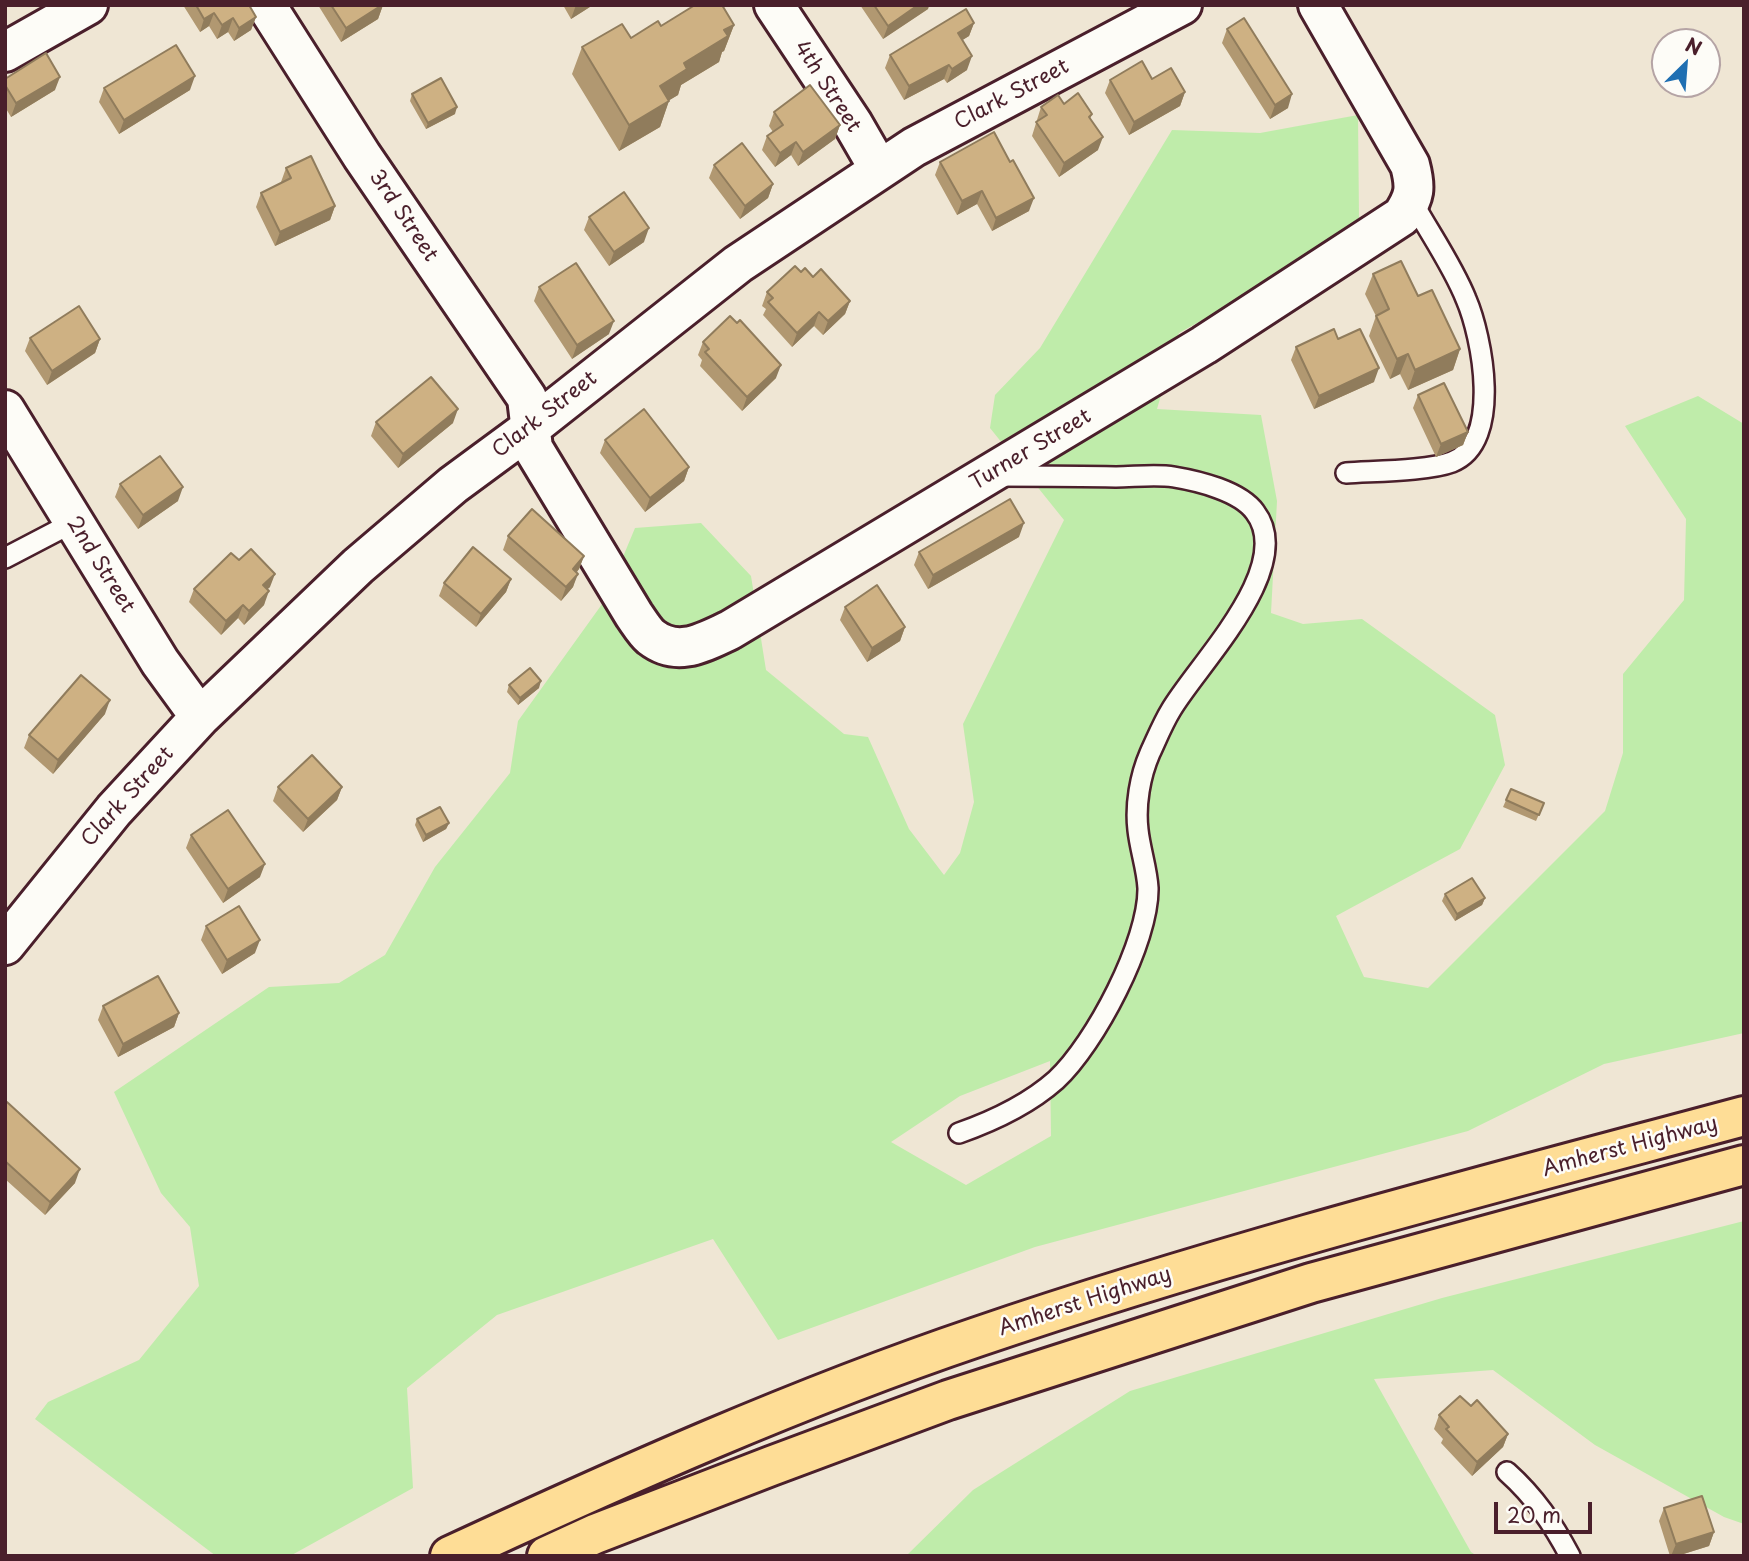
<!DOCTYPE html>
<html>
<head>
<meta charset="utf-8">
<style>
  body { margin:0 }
  #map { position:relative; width:1749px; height:1561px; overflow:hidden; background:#efe6d4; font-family:"Playpen Sans",sans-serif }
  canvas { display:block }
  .frame { position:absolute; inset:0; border:7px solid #4a1f2b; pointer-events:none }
  .north { position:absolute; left:1651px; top:28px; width:70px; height:70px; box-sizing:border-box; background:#fdfcf7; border:2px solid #b5a4a5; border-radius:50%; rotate:25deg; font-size:19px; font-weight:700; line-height:28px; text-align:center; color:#4a1f2b }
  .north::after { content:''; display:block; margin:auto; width:24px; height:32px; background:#1f6fb2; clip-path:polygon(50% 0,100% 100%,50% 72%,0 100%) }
  .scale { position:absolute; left:1494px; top:1502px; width:98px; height:32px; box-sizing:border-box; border:4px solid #4a1f2b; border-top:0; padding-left:9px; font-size:21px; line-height:24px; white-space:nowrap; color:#4a1f2b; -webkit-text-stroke:5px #fdfcf7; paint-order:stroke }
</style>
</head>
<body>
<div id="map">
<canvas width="1749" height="1561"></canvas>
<div class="frame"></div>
<div class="north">N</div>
<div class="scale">20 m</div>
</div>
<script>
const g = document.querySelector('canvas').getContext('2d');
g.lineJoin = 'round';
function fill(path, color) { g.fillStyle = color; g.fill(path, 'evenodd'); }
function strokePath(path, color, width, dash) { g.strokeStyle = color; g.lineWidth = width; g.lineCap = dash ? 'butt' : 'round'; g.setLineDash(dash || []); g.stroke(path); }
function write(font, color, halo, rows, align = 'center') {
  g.font = font + ' "Playpen Sans",sans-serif'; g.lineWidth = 5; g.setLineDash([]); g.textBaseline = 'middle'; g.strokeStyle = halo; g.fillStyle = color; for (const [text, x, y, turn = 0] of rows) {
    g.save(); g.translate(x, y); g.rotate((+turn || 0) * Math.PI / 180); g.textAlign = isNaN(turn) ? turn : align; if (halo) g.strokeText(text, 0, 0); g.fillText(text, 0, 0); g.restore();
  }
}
fill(new Path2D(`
  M1358,115L1359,218L1274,280L1179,333L1157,409L1261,415L1277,501L1271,613L1303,624L1362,619L1495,715L1505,765L1460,849L1336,916L1364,977L1428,988L1605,811L1623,753V674L1684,600L1686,519L1625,426L1698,396L1744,424V1033L1604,1064L1468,1131L1035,1247L778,1340L713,1239L497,1315L407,1388L413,1488L290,1556H216L35,1419L48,1402L139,1360L199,1286L190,1227L161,1193L114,1092L269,987L339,983L385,955L435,867L510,773L518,721L605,600L635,528L701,523L751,576L766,670L844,734L868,737L909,829L944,875L960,853L974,802L963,724L1064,520L990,428L995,395L1040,348L1172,130L1260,133ZM1050,1061L1051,1136L966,1185L891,1142L960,1096Z
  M1744,1221V1524L1724,1517L1595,1445L1493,1370L1374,1379L1471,1552L1477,1556H906L973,1490L1130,1391L1442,1298Z`), '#bfecaa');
const lane = new Path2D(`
  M1346,473C1374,471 1428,471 1452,462C1503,442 1482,336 1466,299C1453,266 1429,232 1412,201
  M5,558L74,522
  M959,1133C993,1121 1029,1104 1056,1080C1095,1044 1149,941 1148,888C1147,869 1140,849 1138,830C1135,805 1140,776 1150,753C1157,738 1163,723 1171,710C1198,664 1297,567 1255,512C1240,491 1198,481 1174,477C1155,474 1134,477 1116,477C1077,476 1038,476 999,476
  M1507,1472C1535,1497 1553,1524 1570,1556`);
const street = new Path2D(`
  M266,5L362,156L527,398L533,448L634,615C639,622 645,632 651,637C678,658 704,642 730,630L1204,345L1402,216C1415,196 1416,188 1410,165L1318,5
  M774,5L853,124L879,169
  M5,52L88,5
  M5,410L160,662L200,717
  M5,945L114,810L200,717L358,566L453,485L529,429L738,264L914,147L1182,5`);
const highway = new Path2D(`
  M450,1556C623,1476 797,1398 977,1337C1229,1251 1487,1185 1744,1116
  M547,1556L595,1534L771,1466L948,1400L1311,1283L1744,1165`);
strokePath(lane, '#4a1f2b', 24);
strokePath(street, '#4a1f2b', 44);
strokePath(highway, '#4a1f2b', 44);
strokePath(lane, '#fdfcf7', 19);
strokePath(street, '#fdfcf7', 38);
strokePath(highway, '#fedd96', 38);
fill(new Path2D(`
  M183,5H249L256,17L251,30L234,41L228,32L217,39L209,26L200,32Z
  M318,5H383L378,19L341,42Z
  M563,5H593L571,19Z
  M860,5H929L928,9L883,39Z
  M974,23L969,36L962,40L967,70L947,83L944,79L904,100L885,68L890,55Z
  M734,25L724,51L722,52L719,62L681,85L678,95L669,100L660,127L619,151L572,74L582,47L631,38L661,26Z
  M1227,29L1288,108L1270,119L1222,43Z
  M5,79L55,90L11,117L5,107Z
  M1152,79L1185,92L1180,106L1129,135L1105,93L1110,80Z
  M104,88L190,90L119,134L99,102Z
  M412,94L455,114L426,129L410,101Z
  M1064,104L1092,114L1090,119L1098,150L1059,177L1032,136L1041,107Z
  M774,112L840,125L835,139L798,166L791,155L775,167L762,150L767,136L773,132L769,126Z
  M940,162L1029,211L992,231L977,204L957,215L935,175Z
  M714,165L773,184L768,198L740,219L709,178Z
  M286,168L335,206L330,220L275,246L256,207L261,193L281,183V182Z
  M589,217L644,242L609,266L584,230Z
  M801,272L813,277L850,301L845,314L823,335L814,326L792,347L763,315L766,309L762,306L767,292Z
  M1373,274L1418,296L1460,349L1453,370L1408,390L1400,374L1390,379L1369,336L1376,316L1365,294Z
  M539,287L609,334L572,359L534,301Z
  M30,338L100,339L95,353L47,385L25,351Z
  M1338,339L1374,382L1314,409L1291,360L1296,347Z
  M703,342L776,378L742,411L700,366L702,360L698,355Z
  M1418,395L1468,432L1463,445L1436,457L1413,408Z
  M376,422L453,423L398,468L371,436Z
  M605,440L689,467L684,481L645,512L600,453Z
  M120,484L178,501L138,529L115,497Z
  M508,536L584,556L579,569L577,572L573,587L561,601L503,550Z
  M1019,537L928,589L914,565L919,552Z
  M239,560L270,587L267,589L264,605L244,625L238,618L221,635L189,602L194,589Z
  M511,579L506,592L476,627L439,596L444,583Z
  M845,607L905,627L900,641L867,662L840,620Z
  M509,685L539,688L518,705L507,692Z
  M105,714L53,774L24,748L29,735Z
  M278,787H342L337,800L303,832L273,801Z
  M1511,789L1544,803L1536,821L1503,807Z
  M417,819L449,823L446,829L423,842L415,825Z
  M191,835L260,877L223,903L186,848Z
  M1445,894L1485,898L1482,905L1455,921L1442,901Z
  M206,926L255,953L222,974L201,940Z
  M103,1006L179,1013L174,1027L118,1057L98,1020Z
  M5,1104L75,1183L45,1215L5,1179Z
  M1439,1415L1508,1434L1503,1447L1472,1476L1441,1443L1443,1439L1434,1429Z
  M1664,1508L1714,1532L1709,1546L1677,1556H1670L1659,1521Z`), '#b19871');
fill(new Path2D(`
  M383,5L378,19L341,42L346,28Z
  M576,5H593L571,19Z
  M918,5H929L928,9L883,39L888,26Z
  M214,13L209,26L200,32L204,19Z
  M256,17L251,30L234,41L239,28Z
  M233,18L228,32L217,39L222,25Z
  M974,23L969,36L953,46L958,33Z
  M734,25L724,51L722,52L719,62L681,85L678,95L650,112L660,86L684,63L724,30Z
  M972,56L967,70L947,83L952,69Z
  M949,65L944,79L904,100L909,86Z
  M195,76L190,90L119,134L124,120Z
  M60,77L55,90L11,117L16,103Z
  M1185,92L1180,106L1129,135L1134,122Z
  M1292,94L1288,108L1270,119L1275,105Z
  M669,101L660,127L619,151L629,125Z
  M457,107L455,114L426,129L428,123Z
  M840,125L835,139L798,166L803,152Z
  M1103,137L1098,150L1059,177L1064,163Z
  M796,142L791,155L775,167L780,153Z
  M773,184L768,198L740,219L745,206Z
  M982,191L977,204L957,215L962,201Z
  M1034,198L1029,211L992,231L996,218Z
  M335,206L330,220L275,246L280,232Z
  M649,228L644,242L609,266L614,252Z
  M850,301L845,314L823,335L828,321Z
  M819,312L814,326L792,347L797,333Z
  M614,321L609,334L572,359L577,345Z
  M100,339L95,353L47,385L52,371Z
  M1460,349L1453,370L1408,390L1415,370Z
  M1408,354L1400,374L1390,379L1397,359Z
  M781,365L776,378L742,411L747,397Z
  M1379,368L1374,382L1314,409L1319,396Z
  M458,409L453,423L398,468L403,454Z
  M1468,432L1463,445L1436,457L1441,444Z
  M689,467L684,481L645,512L650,498Z
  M183,487L178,501L138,529L143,515Z
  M1024,523L1019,537L928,589L933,575Z
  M584,556L579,569L568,582L573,569Z
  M275,574L270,587L258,598L263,585Z
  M578,574L573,587L561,601L566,587Z
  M511,579L506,592L476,627L481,614Z
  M269,591L264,605L244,625L249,611Z
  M243,605L238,618L221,635L226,621Z
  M905,627L900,641L867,662L872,648Z
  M541,681L539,688L518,705L520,698Z
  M110,700L105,714L53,774L58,760Z
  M342,787L337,800L303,832L308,819Z
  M449,823L446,829L423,842L426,835Z
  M265,864L260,877L223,903L228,889Z
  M1485,898L1482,905L1455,921L1457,914Z
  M260,940L255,953L222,974L227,960Z
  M179,1013L174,1027L118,1057L123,1044Z
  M80,1169L75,1183L45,1215L50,1202Z
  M1508,1434L1503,1447L1472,1476L1477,1462Z
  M1714,1532L1709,1546L1677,1556H1671L1676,1544Z`), '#907c5c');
const building = new Path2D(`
  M196,5H249L256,17L239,28L233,18L222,25L214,13L204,19Z
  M331,5H382L346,28Z
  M695,5H722L734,25L724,30L728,36L684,63L687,69L660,86L669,101L629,125L582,47L622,24L631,38L658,21L661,26Z
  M874,5H918L888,26Z
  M966,9L974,23L958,33L972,56L952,69L949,65L909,86L890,55Z
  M1244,18L1292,94L1275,105L1227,29Z
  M176,45L195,76L124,120L104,88Z
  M46,53L60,77L16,103L5,85V79Z
  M1142,61L1152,79L1171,68L1185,92L1134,122L1110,80Z
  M441,78L457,107L428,123L412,94Z
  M810,85L840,125L803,152L796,142L780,153L767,136L783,125L774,112Z
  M1078,93L1092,114L1089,117L1103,137L1064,163L1036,122L1047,115L1041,107L1058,95L1064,104Z
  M994,132L1010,162L1013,160L1034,198L996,218L982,191L962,201L940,162Z
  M742,143L773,184L745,206L714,165Z
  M311,156L335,206L280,232L261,193L291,178L286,168Z
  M624,192L649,228L614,252L589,217Z
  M1401,261L1418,296L1432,290L1460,349L1415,370L1408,354L1397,359L1376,316L1389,309L1373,274Z
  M576,263L614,321L577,345L539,287Z
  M795,266L801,272L805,268L813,277L821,269L850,301L828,321L819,312L797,333L768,302L773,298L767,292Z
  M79,306L100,339L52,371L30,338Z
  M730,316L737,323L740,320L781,365L747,397L705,352L709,349L703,342Z
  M1334,329L1338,339L1360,329L1379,368L1319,396L1296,347Z
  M431,377L458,409L403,454L376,422Z
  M1444,383L1468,432L1441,444L1418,395Z
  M644,409L689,467L650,498L605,440Z
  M160,456L183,487L143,515L120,484Z
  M1010,499L1024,523L933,575L919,552Z
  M532,509L584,556L573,569L578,574L566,587L508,536Z
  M473,547L511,579L481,614L444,583Z
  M251,549L275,574L263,585L269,591L249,611L243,605L226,621L194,589L231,553L239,560Z
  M877,585L905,627L872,648L845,607Z
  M530,668L541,681L520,698L509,685Z
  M81,675L110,700L58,760L29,735Z
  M312,755L342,787L308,819L278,787Z
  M1511,789L1544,803L1539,815L1506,800Z
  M440,807L449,823L426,835L417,819Z
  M228,810L265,864L228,889L191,835Z
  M1472,878L1485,898L1457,914L1445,894Z
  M239,906L260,940L227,960L206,926Z
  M158,976L179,1013L123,1044L103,1006Z
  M7,1102L80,1169L50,1202L5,1161V1104Z
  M1460,1396L1471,1406L1477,1400L1508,1434L1477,1462L1446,1429L1449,1427L1439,1415Z
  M1702,1496L1714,1532L1676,1544L1664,1508Z`);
fill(building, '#ceb183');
strokePath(building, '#907c5c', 2);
write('21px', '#4a1f2b', '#fdfcf7', [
  ["4th Street",827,87,57],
  ["Clark Street",1012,95,-28],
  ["3rd Street",403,216,56],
  ["Clark Street",545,415,-38],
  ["Turner Street",1031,450,-31],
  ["2nd Street",100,565,58],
  ["Clark Street",128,797,-48],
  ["Amherst Highway",1630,1147,-15],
  ["Amherst Highway",1085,1302,-18]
]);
</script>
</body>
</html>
